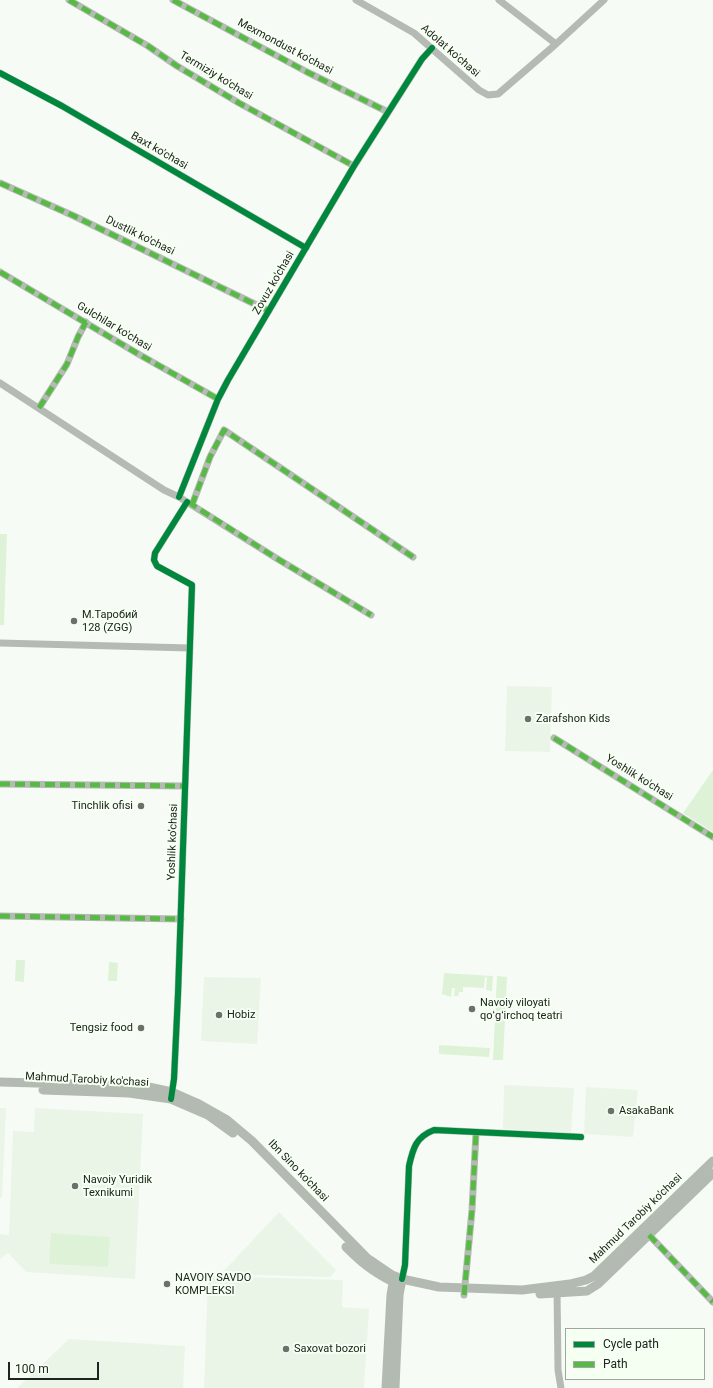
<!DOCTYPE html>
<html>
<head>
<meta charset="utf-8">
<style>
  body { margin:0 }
  #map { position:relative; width:713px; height:1388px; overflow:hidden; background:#f6fcf5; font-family:Roboto,sans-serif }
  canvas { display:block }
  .legend { position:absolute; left:565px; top:1328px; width:140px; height:52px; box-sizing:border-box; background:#f5fff2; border:1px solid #a0a79e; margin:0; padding:5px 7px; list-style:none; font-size:12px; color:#20241f }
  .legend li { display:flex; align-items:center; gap:8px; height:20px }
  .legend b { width:20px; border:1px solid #a0a79e }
  .scale { position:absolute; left:8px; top:1362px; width:91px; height:18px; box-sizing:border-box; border:2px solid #20241f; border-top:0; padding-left:5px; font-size:12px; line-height:14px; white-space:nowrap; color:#20241f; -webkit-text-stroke:3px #f5fff2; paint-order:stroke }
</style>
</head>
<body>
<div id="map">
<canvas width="713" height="1388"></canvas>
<ul class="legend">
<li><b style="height:5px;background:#00873e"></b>Cycle path</li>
<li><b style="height:5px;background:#58b947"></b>Path</li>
</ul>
<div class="scale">100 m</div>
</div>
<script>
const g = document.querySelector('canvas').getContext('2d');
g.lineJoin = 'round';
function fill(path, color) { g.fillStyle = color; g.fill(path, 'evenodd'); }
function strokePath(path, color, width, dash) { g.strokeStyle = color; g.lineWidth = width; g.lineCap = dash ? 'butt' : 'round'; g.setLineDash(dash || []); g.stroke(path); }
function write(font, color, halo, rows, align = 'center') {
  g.font = font + ' Roboto,sans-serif'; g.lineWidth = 4; g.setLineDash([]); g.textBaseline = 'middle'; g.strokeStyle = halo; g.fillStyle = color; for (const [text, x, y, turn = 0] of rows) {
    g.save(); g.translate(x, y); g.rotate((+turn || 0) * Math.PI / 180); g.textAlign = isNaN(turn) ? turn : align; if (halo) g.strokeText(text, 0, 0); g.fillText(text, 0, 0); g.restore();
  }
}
fill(new Path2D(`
  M507,686L552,687L550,752L505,751Z
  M204,977L261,978L257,1044L201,1041Z
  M504,1085L574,1088L571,1133L503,1129Z
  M586,1087L638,1090L633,1137L584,1134Z
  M0,1108H6L2,1198L0,1197Z
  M35,1108L143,1114L135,1279L26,1272L8,1253L0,1259V1234L9,1235L13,1131L34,1132Z
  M279,1212L336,1270L331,1277L221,1274Z
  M208,1276L343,1280L342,1307L369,1309L364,1388H204Z
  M69,1339L185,1346L183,1388H17Z`), '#eaf5e7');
fill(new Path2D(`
  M0,534H7L4,625H0Z
  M713,770V832L683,813Z
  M16,960H25L24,982L15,981Z
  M109,962L118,963L117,981H108Z
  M444,973L493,976L492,991L486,990L487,978L485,977L484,988L463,987V992H459L458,996H454L455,988H452L451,997L442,994Z
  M497,976L507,977L503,1060H493Z
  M439,1045L490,1048L489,1057L439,1054Z
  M51,1233L110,1237L108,1267L49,1264Z`), '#def2d8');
strokePath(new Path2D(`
  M69,0L148,46L177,66L239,103L354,166
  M173,0L307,72L388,112
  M356,0L414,33L479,90L488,95L498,94L556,44L604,0
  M499,0L556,44
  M0,73L62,106L306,248
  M0,183L74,216L269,311
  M0,272L140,355L218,399
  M0,383L164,490L179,497L276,558L371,615
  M39,408L67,364L78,337L86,322
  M179,497L218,399L228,380L354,166L422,59L432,48
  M192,505L210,457L224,430L413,557
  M0,643L190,648
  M554,738L713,837
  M0,784L185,786
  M0,916L181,919
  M171,1097L174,1079L178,994L192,585L157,566L154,560L155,553L187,502
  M649,1235L713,1302
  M402,1279L405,1265L409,1166C413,1148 416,1137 434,1130L581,1137
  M557,1289L558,1370L561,1388
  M464,1295L472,1210L476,1133`), '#b5bbb4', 7);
strokePath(new Path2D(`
  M0,1082L144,1086L172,1092L197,1103L227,1120L252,1141L367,1258L392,1275L402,1279L439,1287L522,1290L570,1284L586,1280L594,1276L713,1161
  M43,1090L129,1093L171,1099L208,1115L233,1133
  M346,1247C362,1263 373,1272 393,1282
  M540,1294L587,1291L598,1284L713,1173
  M386,1388L391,1295L394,1277
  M395,1388L399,1295L402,1279`), '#b3bab2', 9);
strokePath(new Path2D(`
  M69,0L148,46L177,66L239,103L354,166
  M173,0L307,72L388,112
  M0,183L74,216L269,311
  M0,272L140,355L218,399
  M39,408L67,364L78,337L86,322
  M188,502L276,558L371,615
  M192,505L210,457L224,430L413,557
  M554,738L713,837
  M0,784L185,786
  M0,916L181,919
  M649,1235L713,1302
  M464,1295L472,1210L476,1133`), '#58b947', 5, [10, 5]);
strokePath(new Path2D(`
  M0,73L62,106L306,248
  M179,497L218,399L228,380L354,166L422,59L432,48
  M171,1099L174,1079L178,994L192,585L157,566L154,560L155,553L187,502
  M402,1279L405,1265L409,1166C413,1148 416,1137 434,1130L581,1137`), '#00873e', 6);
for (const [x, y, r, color] of [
  [74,621,4,"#6b706a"],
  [528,719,4,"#6b706a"],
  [141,806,4,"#6b706a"],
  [472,1009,4,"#6b706a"],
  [219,1015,4,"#6b706a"],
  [141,1028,4,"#6b706a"],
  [611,1111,4,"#6b706a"],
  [75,1186,4,"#6b706a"],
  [167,1284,4,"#6b706a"],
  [286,1349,4,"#6b706a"]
]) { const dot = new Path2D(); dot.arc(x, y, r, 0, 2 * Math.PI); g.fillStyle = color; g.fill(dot); strokePath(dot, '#f5fff2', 1.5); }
write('11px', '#20241f', '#f5fff2', [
  ["Mexmondust ko'chasi",285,47,28],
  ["Adolat ko'chasi",450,51,41],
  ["Termiziy ko'chasi",216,76,31],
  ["Baxt ko'chasi",159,151,30],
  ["Dustlik ko'chasi",140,236,26],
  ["Zovuz ko'chasi",274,283,-60],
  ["Gulchilar ko'chasi",114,327,31],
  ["Yoshlik ko'chasi",639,778,32],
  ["Yoshlik ko'chasi",173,842,-88],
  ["Mahmud Tarobiy ko'chasi",87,1080,3],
  ["Ibn Sino ko'chasi",298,1171,46],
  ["Mahmud Tarobiy ko'chasi",636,1219,-44]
]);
write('11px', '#20241f', '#f5fff2', [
  ["М.Таробий",82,615],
  ["128 (ZGG)",82,628],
  ["Zarafshon Kids",536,719],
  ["Tinchlik ofisi",133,806,"right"],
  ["Navoiy viloyati",480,1003],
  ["qoʻgʻirchoq teatri",480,1016],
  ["Hobiz",227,1015],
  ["Tengsiz food",133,1028,"right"],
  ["AsakaBank",619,1111],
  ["Navoiy Yuridik",83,1180],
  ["Texnikumi",83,1193],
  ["NAVOIY SAVDO",175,1278],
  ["KOMPLEKSI",175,1291],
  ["Saxovat bozori",294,1349]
], 'left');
</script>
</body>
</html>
